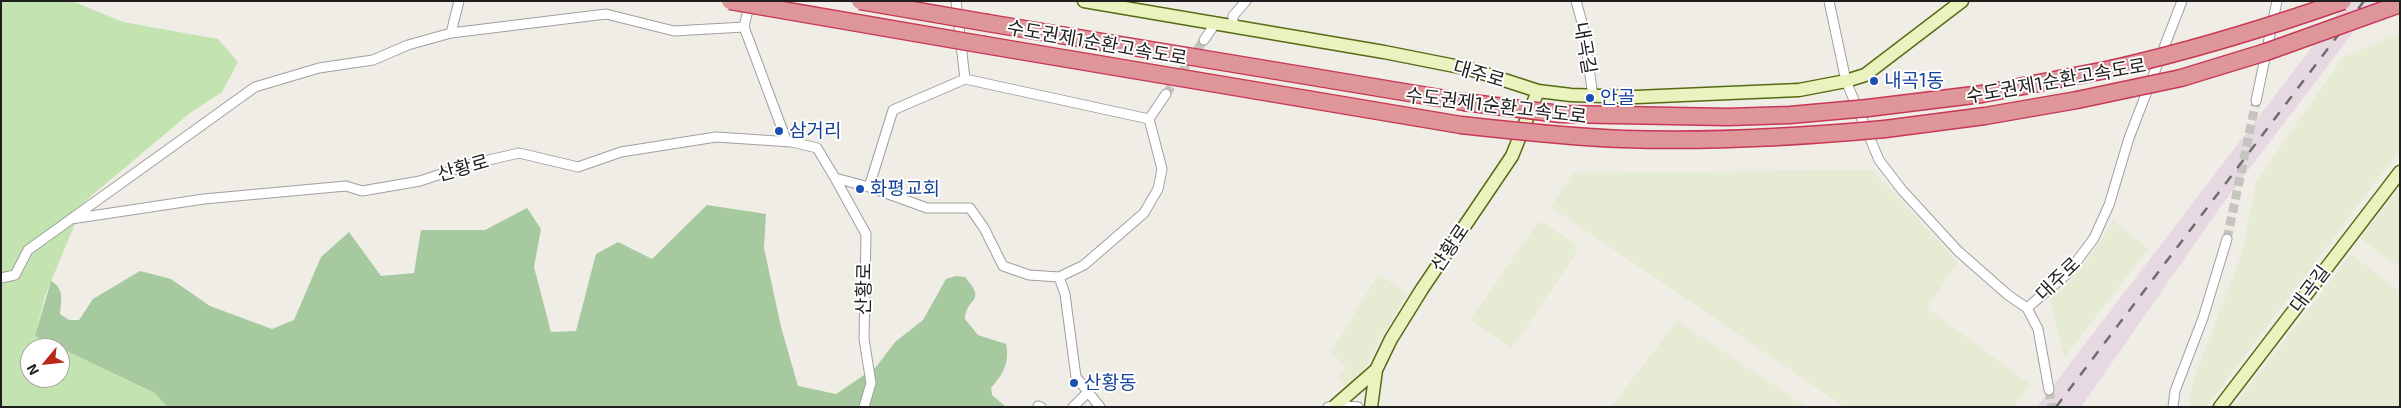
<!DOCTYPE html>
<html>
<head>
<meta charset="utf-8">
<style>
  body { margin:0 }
  #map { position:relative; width:2401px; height:408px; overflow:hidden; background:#efede6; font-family:"Exo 2",sans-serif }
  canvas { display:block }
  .frame { position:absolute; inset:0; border:2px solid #1f1f1f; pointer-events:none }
  .north { position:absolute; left:20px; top:338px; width:50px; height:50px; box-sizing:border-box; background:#fff; border:1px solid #a5a5a5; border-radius:50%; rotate:242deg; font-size:14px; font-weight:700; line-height:20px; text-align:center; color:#1f1f1f }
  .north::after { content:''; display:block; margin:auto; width:18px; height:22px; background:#b82a15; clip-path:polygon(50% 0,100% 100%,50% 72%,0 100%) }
</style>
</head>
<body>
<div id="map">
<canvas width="2401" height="408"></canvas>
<div class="frame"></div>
<div class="north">N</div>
</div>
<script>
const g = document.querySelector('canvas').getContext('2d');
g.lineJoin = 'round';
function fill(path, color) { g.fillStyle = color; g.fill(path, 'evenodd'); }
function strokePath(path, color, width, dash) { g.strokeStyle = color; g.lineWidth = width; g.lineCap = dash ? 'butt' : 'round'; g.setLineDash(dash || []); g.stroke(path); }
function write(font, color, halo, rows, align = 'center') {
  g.font = font + ' "Exo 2","Noto Sans KR",sans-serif'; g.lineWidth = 4; g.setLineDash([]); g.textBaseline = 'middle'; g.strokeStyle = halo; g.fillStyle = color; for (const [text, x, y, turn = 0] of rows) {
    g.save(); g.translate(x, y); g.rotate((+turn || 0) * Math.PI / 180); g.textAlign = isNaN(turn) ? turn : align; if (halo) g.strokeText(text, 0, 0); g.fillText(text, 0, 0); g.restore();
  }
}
fill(new Path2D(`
  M2347,1H2377L2221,206L2081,407H2037Z`), '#e7d9e2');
fill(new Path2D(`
  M2400,33V150L2206,407H2189L2192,384L2242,253L2256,182L2343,57Z
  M1872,170L1958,262L1927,308L2030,384L2013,407H1845L1551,207L1573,173Z
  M2400,187V268L2360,238Z
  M2113,220L2148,249L2064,358L2050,301L2072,280L2101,241Z
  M1543,222L1575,244L1576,254L1512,348L1470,320L1537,224Z
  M2351,254L2400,292V407H2233Z
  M1378,274L1407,293L1366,366L1347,390L1338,378L1346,368L1331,352Z
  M1677,321L1807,407H1611Z`), '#e6ebd3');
fill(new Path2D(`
  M1,1H72L123,22L218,39L238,62L222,92L190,113L84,202L45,296L35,336L155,393L167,407H1ZM30,348H60V378H30Z`), '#c3e3b1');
fill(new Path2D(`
  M707,205L766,214L764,248L781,327L798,386L836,394L876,367L895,342L923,320L946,279L956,276L965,277C988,304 966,296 965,319L978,335L1006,344C1010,363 1003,374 991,388L992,395L1006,407H167L155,393L35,336L51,281C65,289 61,300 60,314L69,320H79L93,299L140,271L171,279L210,306L272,329L294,320L321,257L349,232L381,276L414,273L421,230H485L527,208L541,229L534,267L551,332L576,331L596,254L618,242L652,259Z`), '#a6c99f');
strokePath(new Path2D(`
  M1166,94L1204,40
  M2227,239L2256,101
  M2049,390L2052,407`), '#c5c4be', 9, [9, 4.5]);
const street = new Path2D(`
  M750,1L744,27L787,142
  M956,1L965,79L1149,119
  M1576,1L1583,26L1593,96
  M1829,1L1846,81L1879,160L1902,190L1958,251L2008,295L2027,308
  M1233,26V16L1246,1
  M451,33L459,1
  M1204,40L1215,24
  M2256,101L2277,1
  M1149,119L1166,94
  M835,178L866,234L864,339L871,383L864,407
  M869,187L893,110L965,79
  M71,219L204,199L346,186L362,191L420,181L471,164L519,153L578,167L621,152L716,137L792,142L817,148L835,178L869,187L927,208H970L984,228L1003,266L1029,275L1059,277L1084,265L1144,213L1158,189L1162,169L1149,119
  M1059,277L1065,294L1076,377L1100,407
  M1,278L15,275L28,250L255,87L319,68L373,60L408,45L451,33L606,14L674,31L744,27
  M2027,308L2068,273L2094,238L2109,205L2129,138L2182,1
  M2027,308L2038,329L2049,390
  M1038,406L1041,407
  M1073,407L1088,392
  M1328,407L1336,405L1358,407
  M2173,407L2175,391L2203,318L2227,239`);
const secondary = new Path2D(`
  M1084,1L1384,52L1470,69L1538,91L1571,95L1636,97L1799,90L1846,81L1865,75L1962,1
  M1337,407L1336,405L1376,370
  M1371,407L1376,370L1391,339L1422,289L1512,156L1538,91
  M2220,407L2400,172`);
const highway = new Path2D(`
  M988,23L1464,102
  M985,45L1461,125
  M1868,108L1982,94L2111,69
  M1885,129L1985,116L2077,100`);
strokePath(street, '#a0a0a0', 11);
strokePath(secondary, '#566b11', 15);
strokePath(highway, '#c83756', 19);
strokePath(street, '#fff', 9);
strokePath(secondary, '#eaf3c0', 12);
strokePath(highway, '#de969a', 16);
strokePath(new Path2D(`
  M2056,407L2364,1`), '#6d6d6d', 2.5, [10, 10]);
const highwayBridge = new Path2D(`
  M730,1L985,45
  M860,1L988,23
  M2111,69C2190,51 2266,28 2343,1
  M2077,100L2181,78L2266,52L2400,4
  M1464,102L1560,114L1728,117L1790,115L1868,108
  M1461,125C1515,131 1569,137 1623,139C1710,142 1798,137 1885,129`);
strokePath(highwayBridge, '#c83756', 19, []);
strokePath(highwayBridge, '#de969a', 16);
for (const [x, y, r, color] of [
  [1874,81,5,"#1a4fb4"],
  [1590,98,5,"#1a4fb4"],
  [779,131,5,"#1a4fb4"],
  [860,189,5,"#1a4fb4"],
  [1074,383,5,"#1a4fb4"]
]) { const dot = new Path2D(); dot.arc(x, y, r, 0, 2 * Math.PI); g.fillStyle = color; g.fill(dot); strokePath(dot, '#fff', 2); }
write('19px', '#1f1f1f', '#fff', [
  ["수도권제1순환고속도로",1097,43,10],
  ["내곡길",1585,48,80],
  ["대주로",1479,74,16],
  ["수도권제1순환고속도로",2056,81,-10],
  ["수도권제1순환고속도로",1496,106,7],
  ["산황로",463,168,-16],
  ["산황로",1450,248,-56],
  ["대주로",2058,279,-44],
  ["산황로",864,289,-89],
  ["대곡길",2310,289,-53]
]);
write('19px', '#164399', '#fff', [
  ["내곡1동",1884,81],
  ["안골",1600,98],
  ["삼거리",789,131],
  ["화평교회",870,189],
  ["산황동",1084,383]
], 'left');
</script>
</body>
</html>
